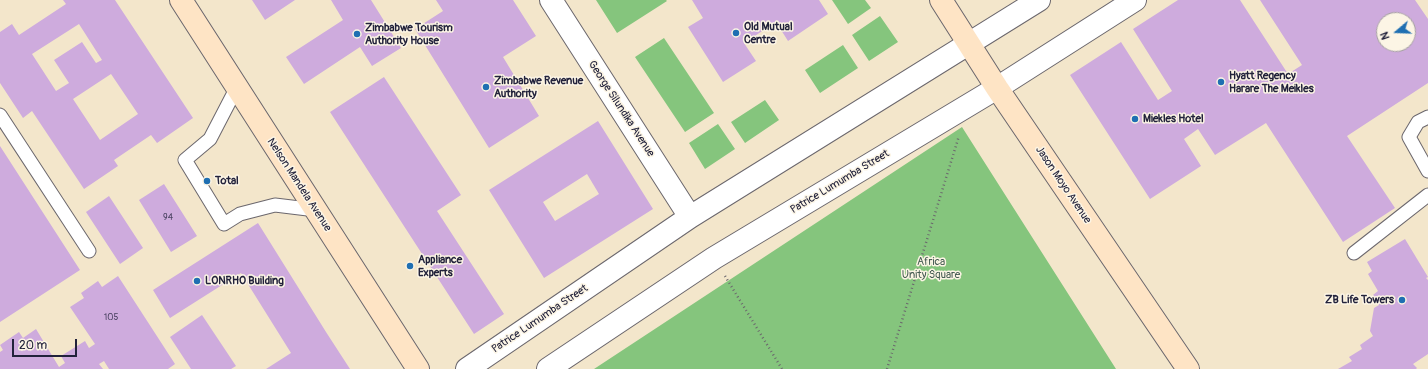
<!DOCTYPE html>
<html>
<head>
<meta charset="utf-8">
<style>
  body { margin:0 }
  #map { position:relative; width:1428px; height:369px; overflow:hidden; background:#f3e6cb; font-family:Pangolin,sans-serif }
  canvas { display:block }
  .north { position:absolute; left:1376px; top:12px; width:40px; height:40px; box-sizing:border-box; background:#fcf5e5; border:1px solid #a5a1a1; border-radius:50%; rotate:251deg; font-size:11px; font-weight:700; line-height:16px; text-align:center; color:#22223b }
  .north::after { content:''; display:block; margin:auto; width:14px; height:18px; background:#1f6fb2; clip-path:polygon(50% 0,100% 100%,50% 72%,0 100%) }
  .scale { position:absolute; left:12px; top:339px; width:65px; height:18px; box-sizing:border-box; border:2px solid #22223b; border-top:0; padding-left:5px; font-size:12px; line-height:14px; white-space:nowrap; color:#22223b; -webkit-text-stroke:3px #fcf5e5; paint-order:stroke }
</style>
</head>
<body>
<div id="map">
<canvas width="1428" height="369"></canvas>
<div class="north">N</div>
<div class="scale">20 m</div>
</div>
<script>
const g = document.querySelector('canvas').getContext('2d');
g.lineJoin = 'round';
function fill(path, color) { g.fillStyle = color; g.fill(path, 'evenodd'); }
function strokePath(path, color, width, dash) { g.strokeStyle = color; g.lineWidth = width; g.lineCap = dash ? 'butt' : 'round'; g.setLineDash(dash || []); g.stroke(path); }
function write(font, color, halo, rows, align = 'center') {
  g.font = font + ' Pangolin,sans-serif'; g.lineWidth = 3; g.setLineDash([]); g.textBaseline = 'middle'; g.strokeStyle = halo; g.fillStyle = color; for (const [text, x, y, turn = 0] of rows) {
    g.save(); g.translate(x, y); g.rotate((+turn || 0) * Math.PI / 180); g.textAlign = isNaN(turn) ? turn : align; if (halo) g.strokeText(text, 0, 0); g.fillText(text, 0, 0); g.restore();
  }
}
fill(new Path2D(`
  M596,0H666L667,1L617,33Z
  M832,0H865L871,8L848,24Z
  M880,16L898,42L869,61L852,35Z
  M664,38L714,113L685,132L635,57Z
  M843,45L858,68L820,93L805,70Z
  M765,100L779,120L745,143L731,122Z
  M718,124L735,149L705,169L689,143Z
  M962,127L1116,369H594Z`), '#85c57d');
fill(new Path2D(`
  M63,0H115L193,118L157,143L151,135L114,160L118,166L84,189L32,111L23,118L0,83V32L12,24L19,35L66,4ZM79,24L102,60L96,63L82,42L54,60L69,83L56,91L32,54ZM111,74L138,114L100,140L73,99Z
  M252,0H295L265,20Z
  M331,0H371L401,48L372,66L360,47L304,84L286,57L343,20Z
  M436,0H513L536,36L503,57L539,116L489,148L415,29L443,11Z
  M692,0H819L828,14L788,41L776,22L744,43L756,61L723,82L688,27L703,18Z
  M1178,0H1240L1288,74L1302,65L1260,0H1415L1428,19V83L1347,136L1395,208L1343,242L1266,123L1215,155L1198,129L1184,139L1201,166L1150,199L1070,75L1121,42L1158,100L1172,91L1133,29ZM1384,20H1408V44H1384Z
  M384,77L461,195L437,211L504,314L474,334L330,112Z
  M598,121L653,209L544,278L489,190ZM587,174L599,194L555,221L543,202Z
  M0,146L80,270L0,322Z
  M164,184L197,236L171,252L139,200Z
  M109,196L143,248L120,264L86,212Z
  M258,223L326,332L350,369H266L291,353L241,273L170,318L153,290Z
  M1405,239L1428,277L1426,278L1428,280V354L1413,364L1417,368L1416,369H1338L1352,361L1349,357L1362,349L1360,345L1373,336L1370,331L1374,308L1379,305L1373,295L1378,291L1368,274L1372,271L1367,262Z
  M118,276L175,364L168,369H109L104,361L99,364L103,369H0V352L3,350L0,345L19,332L23,338L36,329L59,367L65,363L61,356L85,341L89,348L95,344L70,307L84,298L81,293L98,281L102,287Z
  M202,315L236,366L231,369H191L170,337Z`), '#ceabdd');
const lane = new Path2D(`
  M237,87L210,139L185,160L224,224L240,214L275,205L316,210
  M0,115L89,251
  M1428,117L1418,122L1409,137L1428,171
  M1354,253L1428,195`);
const street = new Path2D(`
  M551,0L690,217
  M467,369L690,217L1039,0
  M548,369L714,258L997,88L1135,0`);
const secondary = new Path2D(`
  M181,0L418,369
  M941,0L997,88L1188,369`);
strokePath(lane, '#6b676d', 15);
strokePath(street, '#6b676d', 24);
strokePath(secondary, '#6b676d', 24);
strokePath(new Path2D(`
  M725,276L782,369
  M887,369L959,136`), '#6b676d', 2.5, [1, 3]);
strokePath(lane, '#fff', 13);
strokePath(street, '#fff', 22);
strokePath(secondary, '#fee4c5', 22);
for (const [x, y, r, color] of [
  [736,33,4,"#1f6fb2"],
  [357,34,4,"#1f6fb2"],
  [1221,82,4,"#1f6fb2"],
  [486,87,4,"#1f6fb2"],
  [1135,119,4,"#1f6fb2"],
  [207,181,4,"#1f6fb2"],
  [410,266,4,"#1f6fb2"],
  [197,281,4,"#1f6fb2"],
  [1402,300,4,"#1f6fb2"]
]) { const dot = new Path2D(); dot.arc(x, y, r, 0, 2 * Math.PI); g.fillStyle = color; g.fill(dot); strokePath(dot, '#fcf5e5', 1.5); }
write('9px', '#4d4464', null, [
  ["94",168,218],
  ["105",111,318]
]);
write('bold 11px', '#22223b', '#fcf5e5', [
  ["Old Mutual",744,27],
  ["Centre",744,40],
  ["Zimbabwe Tourism",365,28],
  ["Authority House",365,41],
  ["Hyatt Regency",1229,76],
  ["Harare The Meikles",1229,89],
  ["Zimbabwe Revenue",494,81],
  ["Authority",494,94],
  ["Miekles Hotel",1143,119],
  ["Total",215,181],
  ["Appliance",418,260],
  ["Experts",418,273],
  ["LONRHO Building",205,281],
  ["ZB Life Towers",1394,300,"right"]
], 'left');
write('11px', '#22223b', '#fcf5e5', [
  ["George Silundika Avenue",621,109,57],
  ["Patrice Lumumba Street",840,182,-31],
  ["Nelson Mandela Avenue",299,185,57],
  ["Jason Moyo Avenue",1063,185,56],
  ["Patrice Lumumba Street",540,319,-34]
]);
write('11px', '#455b52', '#fcf5e5', [
  ["Africa",931,262],
  ["Unity Square",931,275]
]);
</script>
</body>
</html>
